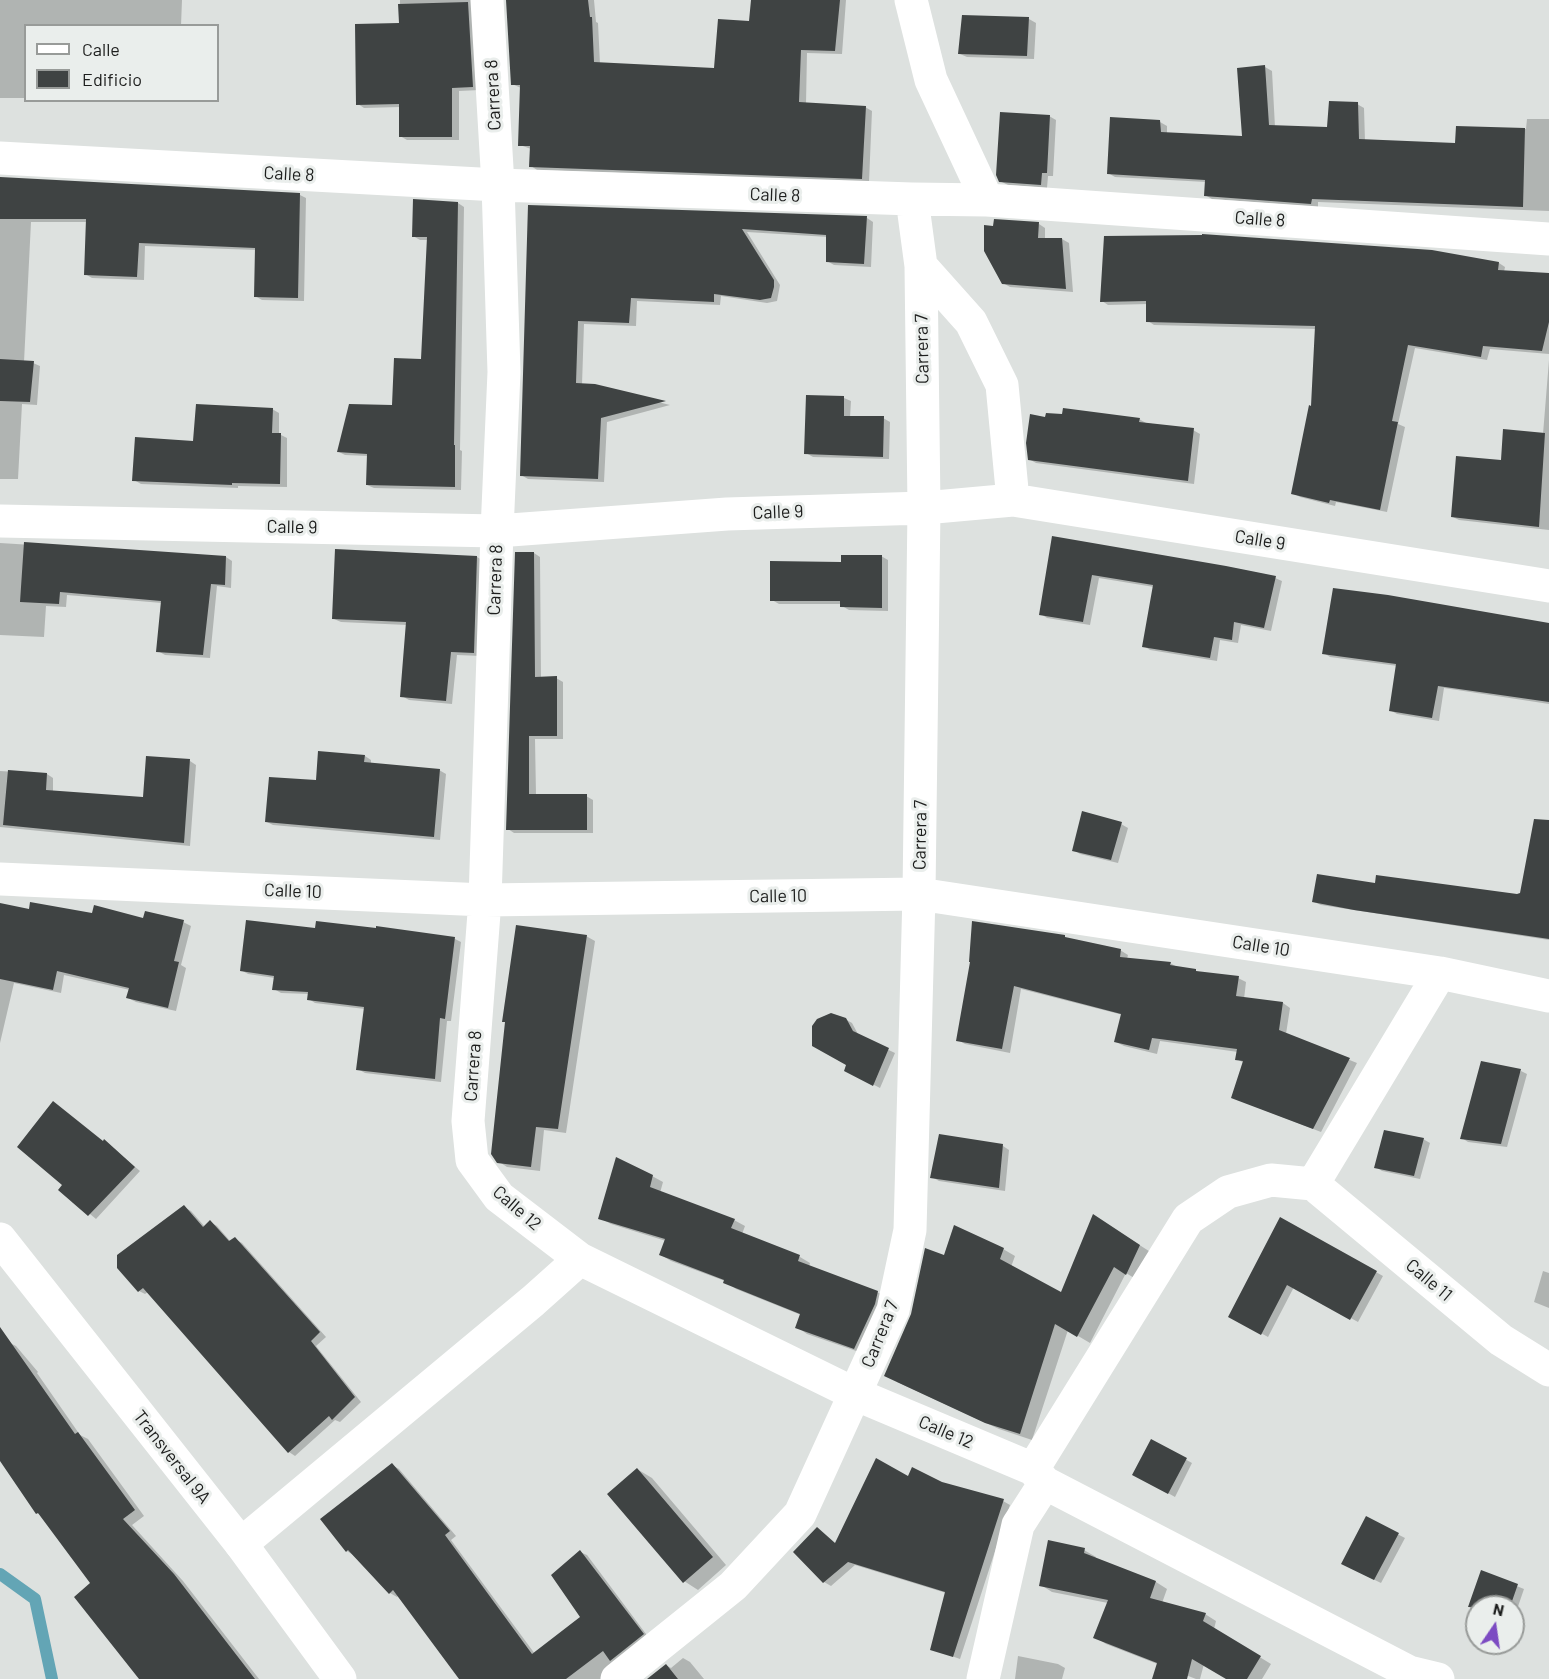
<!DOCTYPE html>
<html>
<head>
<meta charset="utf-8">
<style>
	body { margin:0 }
	#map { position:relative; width:1549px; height:1679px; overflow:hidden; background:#dde1df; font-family:Barlow,sans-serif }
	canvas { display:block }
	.legend { position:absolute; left:24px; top:24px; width:195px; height:78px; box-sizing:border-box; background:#eaeeec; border:2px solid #989b99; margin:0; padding:8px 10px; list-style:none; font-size:18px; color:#1d1e1d }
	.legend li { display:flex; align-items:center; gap:12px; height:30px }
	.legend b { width:30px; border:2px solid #989b99 }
	.north { position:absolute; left:1465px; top:1595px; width:60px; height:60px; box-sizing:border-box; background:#eaeeec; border:2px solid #989b99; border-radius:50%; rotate:13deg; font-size:16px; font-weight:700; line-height:24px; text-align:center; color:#1d1e1d }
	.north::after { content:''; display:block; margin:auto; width:21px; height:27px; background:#7c4bc2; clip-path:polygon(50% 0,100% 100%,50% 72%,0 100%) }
</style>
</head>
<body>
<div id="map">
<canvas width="1549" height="1679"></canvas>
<ul class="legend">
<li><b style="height:8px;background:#fff"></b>Calle</li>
<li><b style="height:16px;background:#3f4343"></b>Edificio</li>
</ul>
<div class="north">N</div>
</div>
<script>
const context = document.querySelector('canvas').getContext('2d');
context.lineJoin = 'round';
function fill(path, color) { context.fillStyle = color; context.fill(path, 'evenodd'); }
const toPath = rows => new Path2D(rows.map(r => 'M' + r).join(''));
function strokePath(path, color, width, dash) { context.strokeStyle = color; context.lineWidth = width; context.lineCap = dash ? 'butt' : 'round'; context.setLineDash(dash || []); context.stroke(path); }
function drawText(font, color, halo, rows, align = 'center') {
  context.font = font + ' Barlow,sans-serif'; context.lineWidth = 6; context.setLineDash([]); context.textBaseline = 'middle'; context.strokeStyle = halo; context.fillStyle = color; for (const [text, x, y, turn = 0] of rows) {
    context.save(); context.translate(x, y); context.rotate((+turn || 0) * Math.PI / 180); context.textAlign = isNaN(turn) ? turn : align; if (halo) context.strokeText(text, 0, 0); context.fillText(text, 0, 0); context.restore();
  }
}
fill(toPath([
	[0,0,182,0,181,26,26,26,26,98,0,98],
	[400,0,476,0,480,90,459,91,459,140,407,140,400,136,400,107,364,108,358,104,400,25],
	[507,0,594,0,596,22,598,23,600,64,715,69,750,22,753,0,846,0,842,54,807,53,806,104,865,107,872,111,869,182,537,170,531,166,531,149,520,145,521,88,512,84],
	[963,16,1029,19,1036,23,1034,59,967,57,960,54],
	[1265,67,1272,71,1275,127,1329,128,1357,104,1364,108,1365,141,1456,144,1457,128,1526,129,1527,119,1549,119,1549,211,1318,202,1318,207,1212,199,1205,195,1206,182,1115,177,1108,173,1160,122,1167,126,1167,134,1244,138],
	[1049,116,1056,120,1053,176,1048,176,1047,188,1008,185,1000,181],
	[0,178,300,195,306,198,304,301,262,300,255,296,256,250,145,246,144,280,92,278,85,274,88,222,31,222,24,362,33,363,40,366,37,405,22,404,18,479,0,479],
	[458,203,464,207,460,450,462,451,461,490,374,488,367,485,368,456,345,455,339,452,394,407,422,361,428,240,420,240,413,236],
	[529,206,867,218,873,222,871,267,834,265,827,261,828,237,747,232,780,285,777,301,767,303,721,296,720,305,637,301,636,326,584,324,582,385,595,386,670,405,607,422,604,482,528,479,521,475],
	[1039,224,1045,228,1045,239,1062,239,1069,243,1073,292,1010,287,1003,283],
	[1499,263,1505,267,1504,272,1549,275,1549,354,1490,349,1487,360,1415,348,1398,424,1405,427,1387,512,1336,502,1335,506,1300,497,1293,493,1312,408,1316,329,1154,325,1148,321,1148,304,1108,305,1102,301],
	[1549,360,1549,530,1459,520,1453,517,1503,462,1543,434],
	[807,397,844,398,851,401,850,418,883,418,890,422,889,459,813,457,806,453],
	[272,409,279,413,279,434,287,438,287,487,238,486,238,488,141,484,134,480,195,442],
	[1046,418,1139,419,1146,423,1193,430,1200,434,1194,484,1036,463,1029,459],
	[1054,537,1275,578,1282,581,1271,631,1241,625,1238,643,1220,640,1217,661,1150,650,1144,646,1154,587,1099,578,1090,625,1047,618,1041,614],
	[0,543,226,557,232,561,231,588,217,586,210,658,165,655,158,651,162,603,67,595,66,607,46,606,44,637,0,635],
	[337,551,477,557,484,561,481,656,457,655,452,704,409,700,402,696,407,625,341,622,334,619],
	[534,553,540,557,541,678,556,678,563,682,563,739,535,739,536,795,586,796,593,800,593,833,514,833,508,829],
	[881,556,888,560,888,611,849,610,842,606,842,604,779,604,772,600,842,564],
	[1549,625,1549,704,1444,688,1439,721,1397,714,1390,710,1398,666,1330,657,1324,653],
	[365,756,371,760,371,764,439,770,446,774,440,840,273,825,267,822,317,782],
	[190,761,196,765,190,846,0,827,0,771,47,774,53,778,53,792,144,799],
	[1121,824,1128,828,1118,863,1080,854,1074,850],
	[1549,880,1549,940,1321,905,1314,902,1376,885,1517,896],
	[0,905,30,910,183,922,191,926,181,965,186,968,176,1011,136,1002,128,998,130,990,64,975,61,993,14,983,0,1043],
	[317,930,455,939,461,942,451,1021,447,1021,441,1082,365,1073,358,1069,365,1009,315,1003,309,999,309,994,281,993,274,989,275,978,248,974,241,970],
	[586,936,595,941,566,1133,544,1130,540,1171,507,1167,498,1161,506,1023,503,1021],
	[1064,937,1069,940,1120,950,1128,955,1127,959,1170,963,1179,968,1196,971,1200,973,1238,978,1246,982,1244,999,1283,1003,1290,1008,1286,1034,1357,1063,1321,1132,1233,1098,1244,1063,1237,1059,1238,1052,1160,1041,1157,1054,1124,1046,1116,1042,1123,1015,1021,989,1010,1053,965,1044,958,1040],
	[845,1019,852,1023,859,1036,895,1053,880,1088,845,1070,848,1065],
	[1521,1071,1527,1074,1507,1147,1468,1142,1462,1138],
	[1423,1139,1430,1143,1420,1179,1382,1171,1376,1167],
	[104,1141,140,1171,96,1219,60,1189],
	[1003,1146,1009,1150,1005,1191,939,1181,932,1177],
	[652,1176,663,1182,660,1193,734,1220,745,1226,742,1234,800,1257,810,1263,809,1267,877,1292,888,1298,865,1354,807,1334,797,1327,801,1315,736,1289,725,1281,671,1261,661,1255,666,1241,611,1224,600,1218],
	[184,1207,191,1211,205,1227,210,1222,217,1226,231,1242,235,1239,242,1243,326,1337,316,1346,361,1402,340,1422,335,1420,295,1456,289,1452,148,1292,145,1294,139,1291],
	[1280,1219,1383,1276,1358,1322,1294,1287,1268,1337,1230,1316],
	[1105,1223,1152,1253,1139,1281,1126,1273,1090,1343,1068,1330,1032,1440,999,1429,897,1382,944,1257,1003,1249,1015,1256,1011,1267,1061,1294],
	[1543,1271,1549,1273,1549,1308,1534,1302],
	[0,1341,6,1341,16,1346,38,1372,37,1373,80,1435,88,1439,144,1516,132,1525,183,1581,259,1679,140,1679,92,1583,41,1515,37,1513,0,1458],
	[1152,1441,1192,1463,1175,1497,1134,1474],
	[392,1465,399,1469,456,1536,451,1540,535,1654,582,1618,580,1552,587,1555,649,1638,606,1679,460,1679,399,1595,397,1597,390,1593,353,1555,347,1551],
	[637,1469,652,1478,726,1565,698,1590,684,1581],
	[941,1483,1003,1501,1010,1505,960,1659,932,1649,946,1593,855,1565,831,1586,824,1582,795,1552,836,1544],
	[1366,1518,1405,1538,1381,1583,1350,1568],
	[1084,1550,1096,1557,1095,1559,1156,1582,1167,1589,1162,1603,1205,1614,1216,1621,1214,1629,1271,1664,1262,1679,1229,1679,1204,1664,1200,1679,1196,1679,1106,1644,1095,1637,1108,1603,1052,1592,1041,1585],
	[1482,1572,1524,1589,1513,1621,1513,1607,1477,1607,1477,1611,1469,1607],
	[1018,1656,1058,1664,1065,1668,1062,1679,1015,1679],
	[683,1658,690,1662,704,1679,649,1679,666,1665,671,1668]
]), '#0003');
strokePath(toPath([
	[0,1574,35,1599,52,1679]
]), '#63a5b5', 12);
fill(toPath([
	[506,0,588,0,590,17,592,17,594,62,714,68,718,19,749,21,751,0,840,0,835,51,801,50,799,102,866,106,862,179,529,167,530,146,518,146,520,85,511,85],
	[468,2,473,87,452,88,452,137,399,137,399,104,356,105,355,24,399,23,398,4],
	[962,15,1029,17,1027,56,958,54],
	[1265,65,1269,125,1327,127,1329,101,1358,102,1359,139,1455,143,1456,126,1525,128,1523,207,1312,199,1311,204,1204,196,1205,180,1107,174,1110,117,1160,120,1161,132,1242,136,1237,68],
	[1000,112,1050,115,1047,173,1042,173,1041,185,999,182,996,175],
	[0,177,300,193,298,298,254,297,255,248,139,243,137,277,84,275,86,219,0,219],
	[413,199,458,202,454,445,455,445,455,487,366,485,367,454,337,452,349,404,392,405,394,358,421,359,427,237,412,237],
	[528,205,867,216,864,264,826,262,826,235,742,229,774,280,774,287,771,298,760,300,714,294,714,302,631,298,629,323,578,321,576,383,595,384,666,401,601,418,598,479,520,476],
	[994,219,1039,222,1038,238,1062,238,1066,289,1002,284,984,251,984,225,993,226],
	[1202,234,1432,250,1499,262,1498,270,1549,273,1549,322,1542,351,1483,346,1481,357,1408,345,1392,421,1398,422,1380,510,1330,500,1329,503,1291,494,1309,405,1311,406,1315,326,1146,322,1146,301,1100,302,1104,236,1202,235],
	[0,359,34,361,30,402,0,401],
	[806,395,844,396,844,416,884,416,883,457,804,454],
	[196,404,273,408,272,433,281,433,280,484,232,483,232,485,132,481,135,437,193,441],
	[1063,408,1140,418,1139,422,1194,428,1188,481,1028,460,1026,443,1030,414,1045,417,1046,413,1062,414],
	[1503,429,1545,433,1539,527,1451,517,1456,456,1501,460],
	[1052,536,1226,566,1276,576,1264,628,1234,622,1232,640,1214,637,1210,658,1142,647,1153,585,1092,575,1083,622,1039,615],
	[24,542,226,556,225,585,211,584,203,655,156,652,161,601,60,592,59,604,20,602],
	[335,549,477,556,474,653,451,652,446,701,400,697,406,622,332,619],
	[515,552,534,552,535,677,557,676,557,736,529,736,529,794,587,794,587,830,506,830],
	[841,555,882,555,882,608,840,607,840,601,770,601,770,561,841,562],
	[1333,588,1388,595,1549,623,1549,702,1438,686,1432,718,1389,711,1396,664,1322,654],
	[318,751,365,755,364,762,440,769,434,837,265,822,269,777,316,780],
	[146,756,190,759,184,843,3,825,8,770,47,773,46,790,143,797],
	[1082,811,1122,822,1111,860,1072,851],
	[1534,819,1549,820,1549,939,1354,910,1312,902,1317,874,1375,883,1376,875,1517,894,1520,893],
	[30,902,92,913,94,905,143,918,145,911,184,920,174,961,179,962,168,1008,126,998,129,988,57,971,53,990,0,979,0,903,29,909],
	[246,920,315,928,316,921,376,928,376,926,455,937,445,1019,440,1018,435,1079,356,1070,364,1007,307,1000,308,992,272,990,274,976,240,971],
	[972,921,1065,935,1065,937,1121,949,1120,957,1171,962,1170,965,1196,969,1196,971,1239,976,1236,996,1283,1002,1279,1030,1350,1058,1313,1129,1231,1098,1243,1061,1235,1060,1237,1049,1152,1038,1149,1050,1114,1042,1121,1014,1014,986,1002,1049,956,1041,970,962,969,962],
	[516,925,587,935,558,1129,536,1127,531,1167,497,1163,491,1154,505,1022,502,1022],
	[831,1013,846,1018,853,1031,889,1048,873,1086,844,1071,846,1065,812,1046,812,1026,817,1019],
	[1481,1061,1521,1069,1501,1144,1460,1139],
	[53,1101,103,1141,104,1139,135,1167,88,1216,58,1190,62,1185,17,1147],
	[1384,1130,1424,1138,1414,1176,1374,1168],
	[939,1134,1003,1144,999,1188,930,1178],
	[616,1157,653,1175,650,1187,735,1219,731,1228,800,1255,798,1261,878,1291,875,1304,854,1349,795,1328,800,1314,723,1283,724,1280,659,1255,665,1239,598,1219],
	[184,1205,203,1227,210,1220,229,1241,235,1237,320,1332,311,1341,355,1397,332,1420,329,1416,288,1453,143,1288,138,1292,117,1268,117,1255],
	[1093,1214,1140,1245,1126,1275,1114,1267,1077,1337,1055,1324,1020,1434,985,1423,884,1376,911,1314,925,1248,944,1255,954,1225,1004,1248,1000,1259,1061,1292],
	[1280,1217,1377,1271,1350,1320,1287,1285,1261,1335,1228,1317],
	[0,1327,75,1434,78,1432,135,1510,123,1519,174,1574,255,1679,139,1679,74,1597,90,1583,38,1513,36,1514,0,1461],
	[1151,1439,1187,1458,1168,1494,1132,1475],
	[876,1458,908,1476,912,1467,942,1482,1004,1499,953,1657,930,1650,945,1592,848,1562,823,1583,793,1552,817,1527,835,1543],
	[392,1463,450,1531,445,1535,532,1654,580,1617,551,1575,580,1550,644,1634,610,1661,603,1651,566,1679,459,1679,393,1590,389,1594,348,1550,346,1552,320,1519],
	[637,1468,713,1557,683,1583,607,1494],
	[1366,1516,1399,1533,1374,1580,1341,1564],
	[1048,1540,1085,1548,1084,1553,1156,1581,1150,1598,1206,1613,1203,1621,1261,1656,1247,1679,1226,1679,1192,1659,1187,1679,1152,1679,1157,1663,1093,1638,1108,1600,1039,1586],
	[1481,1570,1518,1584,1510,1607,1468,1607],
	[666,1664,678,1679,647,1679]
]), '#3f4343');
strokePath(toPath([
	[487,0,498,185,504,372,497,531,485,900,468,1121,472,1160,499,1197,580,1259,855,1394,1033,1469,1045,1483,1409,1672,1438,1679],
	[911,0,931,80,987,200],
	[0,158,498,185,912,199,987,200,1549,239],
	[921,266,971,322,1002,385,1013,500],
	[0,521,497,531,727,514,924,508,1013,500,1549,586],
	[0,879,485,900,919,894,1440,973,1549,996],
	[1313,1184,1501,1340,1549,1370],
	[1313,1184,1440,973],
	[1033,1469,1188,1219,1228,1192,1271,1180,1313,1184],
	[241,1544,533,1301,580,1259],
	[617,1679,733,1586,800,1514,893,1310,910,1230,919,894,924,508,921,266,912,199],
	[983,1679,1018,1525,1045,1483]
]), '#fff', 33);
strokePath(toPath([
	[0,1239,241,1544,340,1679]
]), '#fff', 33);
drawText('18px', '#1d1e1d', '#eaeeec', [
	["Carrera 8",493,95,-93],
	["Calle 8",289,174,3],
	["Calle 8",775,195,2],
	["Calle 8",1260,219,4],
	["Carrera 7",922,349,-91],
	["Calle 9",778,512,-2],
	["Calle 9",292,527,1],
	["Calle 9",1260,540,9],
	["Carrera 8",495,580,-88],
	["Carrera 7",920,835,-89],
	["Calle 10",293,891,2],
	["Calle 10",778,896,-1],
	["Calle 10",1261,946,9],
	["Carrera 8",473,1066,-86],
	["Calle 12",517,1208,41],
	["Calle 11",1429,1280,40],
	["Carrera 7",880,1334,-68],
	["Calle 12",946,1432,23],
	["Transversal 9A",172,1457,52]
]);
</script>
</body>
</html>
